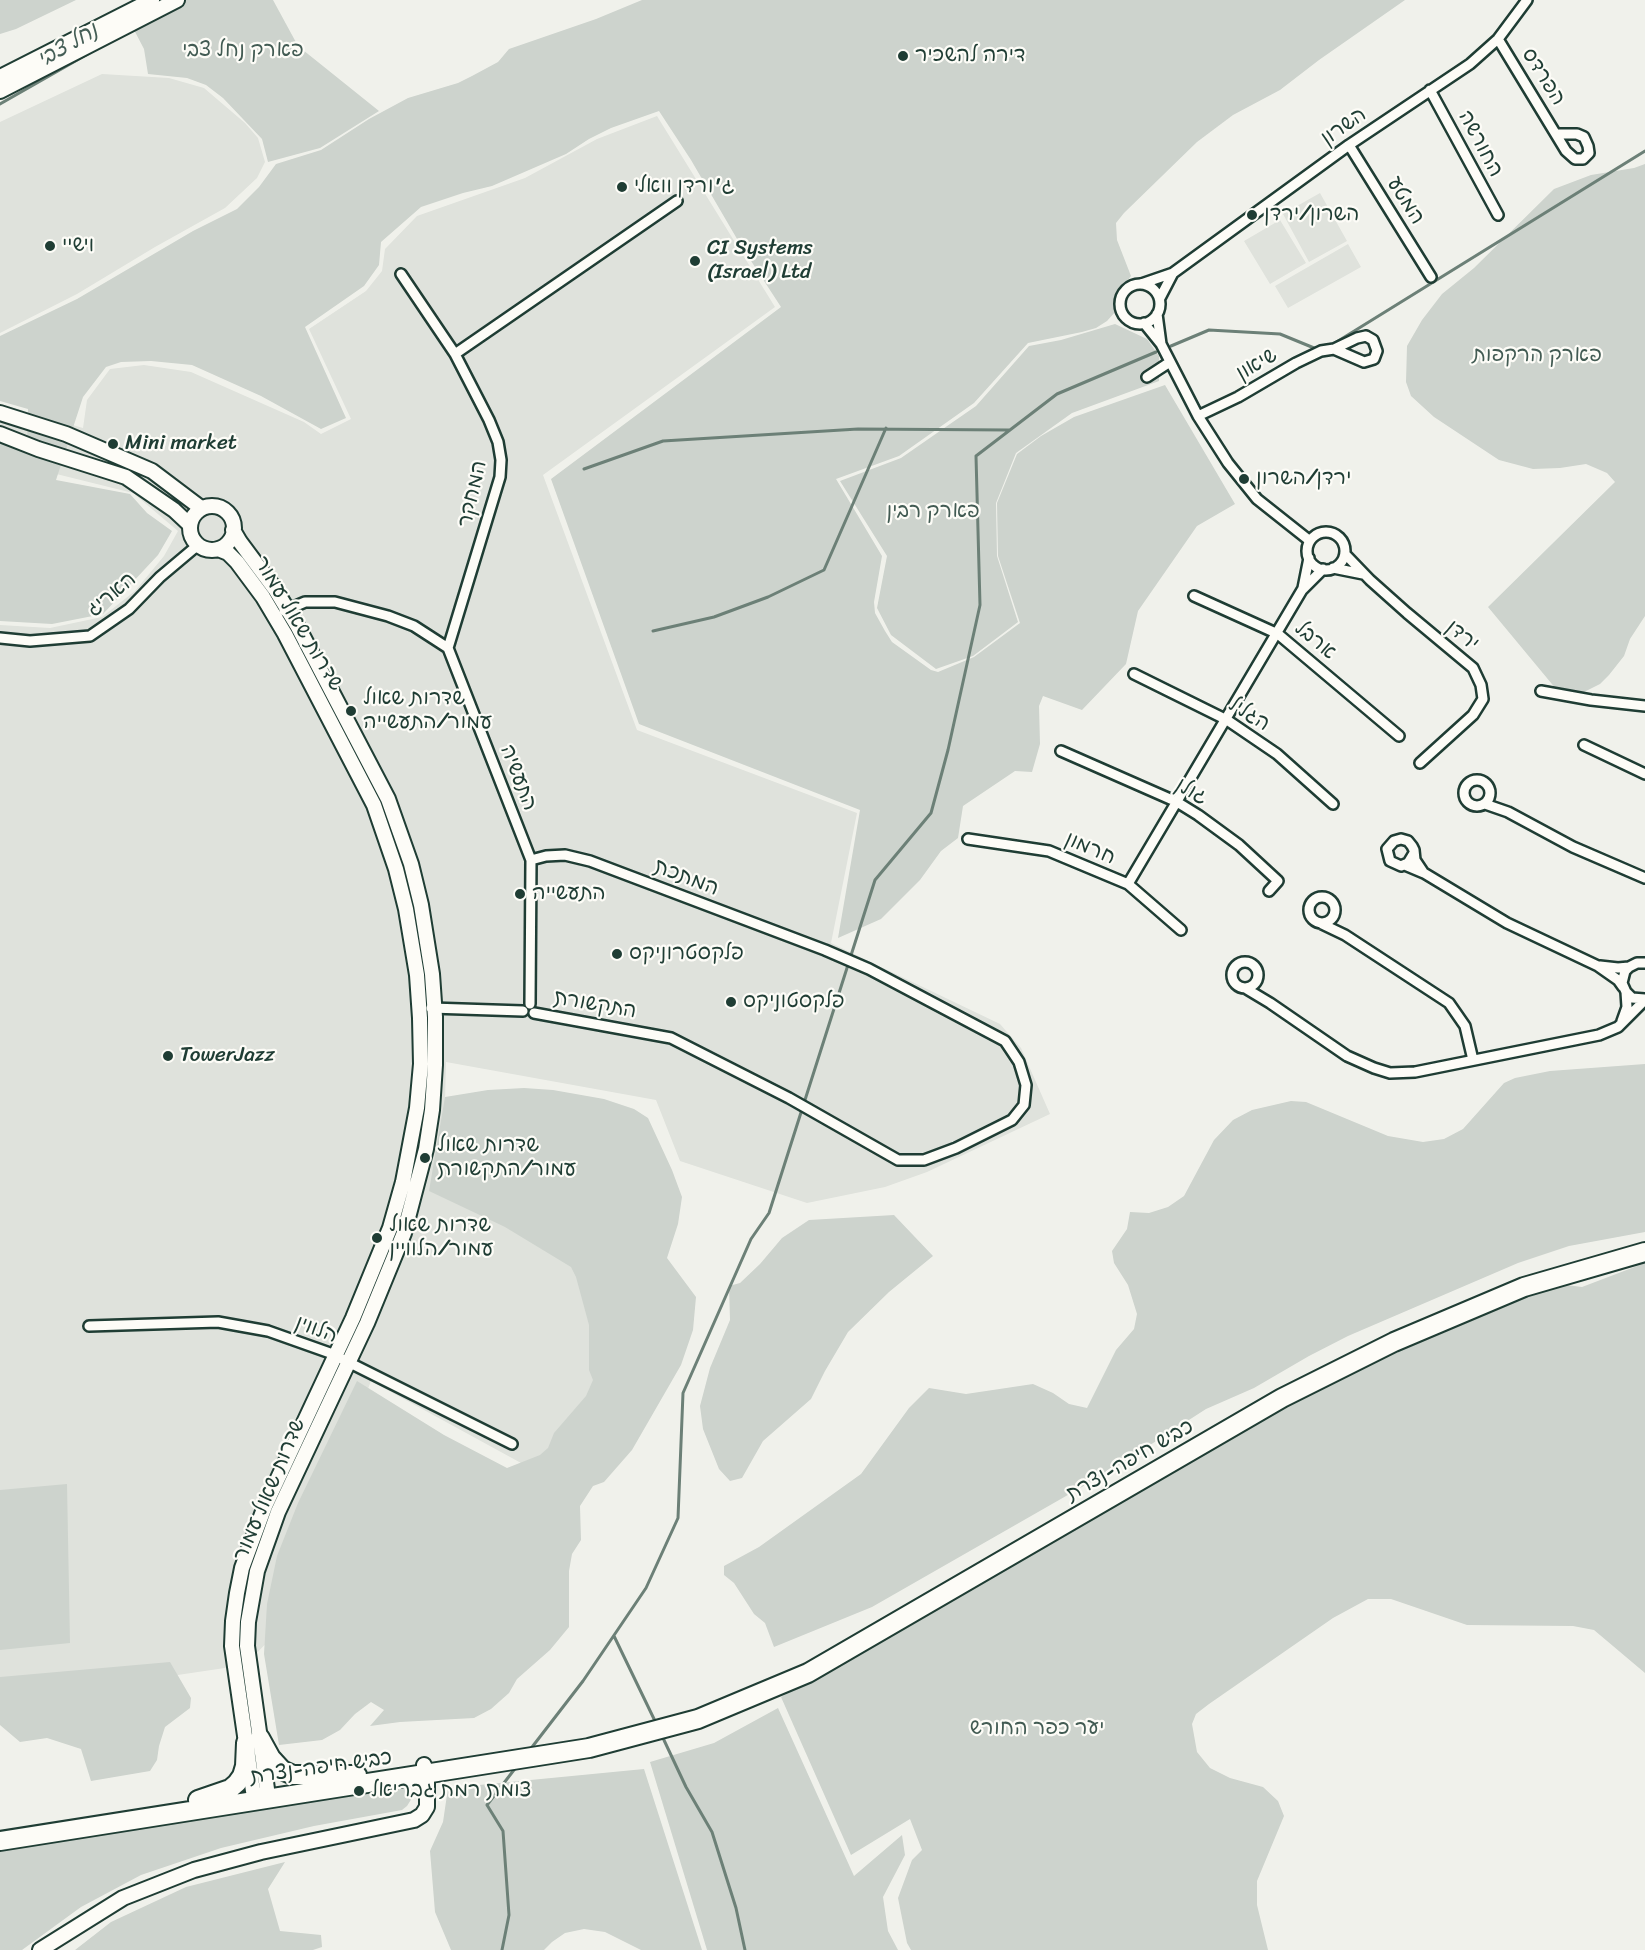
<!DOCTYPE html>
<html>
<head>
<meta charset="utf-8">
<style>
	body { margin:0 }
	canvas { display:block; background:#f0f1eb }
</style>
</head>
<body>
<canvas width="1645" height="1950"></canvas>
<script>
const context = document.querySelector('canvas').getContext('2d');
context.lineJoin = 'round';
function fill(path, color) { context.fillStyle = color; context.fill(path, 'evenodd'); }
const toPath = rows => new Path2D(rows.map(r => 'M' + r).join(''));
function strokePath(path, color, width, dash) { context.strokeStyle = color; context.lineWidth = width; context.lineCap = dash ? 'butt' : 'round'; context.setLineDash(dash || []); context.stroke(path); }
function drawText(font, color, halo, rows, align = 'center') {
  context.font = font + ' Sriracha,"Playpen Sans Hebrew",sans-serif'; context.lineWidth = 4.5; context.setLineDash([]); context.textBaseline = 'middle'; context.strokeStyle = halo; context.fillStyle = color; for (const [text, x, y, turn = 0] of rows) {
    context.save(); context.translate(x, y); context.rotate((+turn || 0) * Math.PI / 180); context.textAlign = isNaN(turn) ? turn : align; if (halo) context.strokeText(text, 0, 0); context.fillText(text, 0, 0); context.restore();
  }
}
fill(toPath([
	[102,74,169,78,204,88,245,123,258,138,265,162,257,178,225,208,155,247,77,294,0,333,0,122],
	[657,116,775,307,543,475,637,730,857,813,831,943,1000,1024,1021,1048,1050,1114,927,1172,885,1187,807,1203,680,1161,656,1100,446,1062,443,1180,584,1261,603,1352,593,1424,543,1475,371,1381,319,1515,287,1622,245,1665,144,1680,0,1691,0,625,50,628,102,617,135,591,164,556,178,531,133,493,0,460,0,404,83,428,87,400,110,369,144,365,191,372,304,422,321,434,351,419,309,329,366,291,382,271,385,249,417,216,525,178,597,139],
	[1320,193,1347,241,1309,262,1283,214],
	[1280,220,1306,263,1270,284,1244,241],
	[1348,244,1361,267,1288,308,1275,286]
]), '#dfe2dc');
fill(toPath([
	[0,0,76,0,16,29,0,34],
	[185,0,273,0,298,46,379,111,320,148,268,162,262,139,223,98,206,85,187,78,148,74,144,49,132,26],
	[642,0,1405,0,1319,60,1280,90,1233,115,1197,142,1124,213,1116,223,1117,240,1131,276,1116,296,1116,311,1107,321,1096,328,1082,332,1028,343,974,403,899,456,836,479,882,556,874,602,875,613,885,631,892,642,931,670,938,672,974,657,1020,623,998,556,997,503,1017,454,1041,436,1074,417,1165,385,1235,504,1197,526,1138,611,1126,664,1082,710,1043,696,1039,706,1040,744,1032,772,1015,771,963,806,958,838,941,851,920,880,881,919,838,938,860,810,639,724,551,479,781,307,740,244,691,160,659,111,611,128,589,139,566,154,492,186,463,193,421,207,381,242,379,265,364,286,305,327,346,418,321,429,261,396,192,365,151,361,121,362,106,367,83,397,56,480,130,494,147,513,172,531,158,555,103,614,52,624,0,621,0,433,27,440,28,417,28,409,0,401,0,336,77,299,193,231,237,209,259,187,276,164,321,150,369,119,408,98,458,83,472,76,498,62,509,49,596,19],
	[1645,164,1645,616,1630,639,1624,656,1609,675,1600,684,1566,701,1488,607,1615,482,1607,473,1586,464,1560,468,1533,469,1499,460,1434,417,1411,396,1406,382,1407,346,1422,320,1442,294,1474,268,1554,189,1591,175,1634,168],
	[1115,324,1147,339,1159,356,1159,381,1072,413,1016,453,996,503,997,556,1018,622,973,656,936,669,891,635,877,608,887,556,840,481,901,458,976,406,1029,346,1061,340],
	[1645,1064,1645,1232,1569,1246,1518,1263,1348,1336,1309,1356,1254,1388,1206,1409,1108,1472,872,1607,774,1647,765,1623,754,1614,734,1583,724,1575,724,1566,759,1547,861,1474,909,1408,929,1388,966,1394,1033,1384,1053,1393,1069,1404,1087,1408,1116,1350,1134,1329,1137,1314,1128,1285,1114,1263,1112,1251,1127,1229,1130,1212,1149,1213,1168,1207,1184,1196,1214,1140,1233,1120,1252,1110,1291,1101,1306,1102,1388,1136,1423,1142,1444,1139,1463,1129,1504,1083,1515,1078,1550,1071],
	[524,1088,553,1090,604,1099,634,1109,648,1118,672,1170,682,1197,678,1224,667,1258,696,1297,693,1330,681,1365,632,1450,604,1482,593,1486,580,1506,581,1540,572,1554,569,1571,569,1627,550,1650,517,1679,509,1693,491,1709,474,1718,400,1722,370,1726,384,1710,371,1702,355,1714,340,1730,322,1740,279,1745,264,1654,267,1604,277,1556,298,1503,357,1381,444,1435,507,1468,540,1455,548,1448,554,1433,586,1396,593,1380,589,1370,589,1325,576,1277,571,1267,505,1227,429,1191,445,1097,488,1090],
	[894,1215,933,1256,889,1292,848,1332,825,1371,811,1399,763,1441,742,1478,730,1481,719,1469,703,1429,700,1406,710,1368,730,1320,729,1286,740,1283,760,1264,782,1238,809,1220],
	[1645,1263,1645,1673,1594,1630,1573,1626,1467,1625,1391,1599,1368,1599,1333,1618,1209,1704,1196,1714,1192,1724,1197,1752,1210,1768,1230,1778,1263,1787,1278,1801,1284,1816,1257,1881,1257,1905,1268,1950,911,1950,907,1943,898,1898,912,1860,922,1850,910,1819,851,1855,781,1697,1195,1457,1341,1376,1481,1311,1558,1284,1582,1287],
	[67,1484,70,1643,0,1650,0,1490],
	[170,1662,191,1698,190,1708,165,1727,159,1746,157,1760,150,1771,91,1781,81,1749,47,1738,20,1742,0,1725,0,1677],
	[778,1708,854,1876,902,1835,905,1855,883,1897,888,1931,898,1950,707,1950,650,1762,714,1743],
	[644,1769,702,1950,641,1950,605,1932,584,1929,565,1933,552,1942,544,1950,451,1950,435,1912,430,1851,443,1822,448,1788],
	[403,1788,411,1792,412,1798,407,1806,402,1810,314,1826,221,1848,141,1875,81,1907,22,1950,0,1950,0,1851,61,1840],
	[285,1862,268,1889,280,1931,321,1935,322,1947,313,1950,75,1950,111,1922,186,1887]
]), '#cdd3cd');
strokePath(toPath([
	[0,104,100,47],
	[1171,346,1209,330,1280,334,1319,350],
	[1330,346,1645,151],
	[584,469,663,441,858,429,1009,430],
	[653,631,714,617,768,597,824,570,886,428],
	[614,1636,655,1721],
	[663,1738,686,1787,712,1832,736,1908,745,1950],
	[529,1751,583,1681,646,1588,678,1518,683,1393,751,1239,769,1213,875,880,931,813,948,750,980,605,976,456,1057,394,1156,352],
	[502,1950,509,1915,503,1831,487,1805,517,1766]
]), '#6c8077', 3);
const street = toPath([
	[1498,39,1566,151,1575,159,1583,159,1589,153,1588,146,1584,137,1577,134,1557,134],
	[1430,90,1498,215],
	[1349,145,1431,277],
	[401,274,455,354,489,420,498,442,501,460,500,477,448,648],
	[1141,284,1173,273,1349,145,1470,64,1498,39,1527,0],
	'1120 304a20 20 0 1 1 40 0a20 20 0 1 1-40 0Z',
	[1160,298,1173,273],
	[1157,314,1161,344],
	[1144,323,1161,344,1198,416,1228,463,1257,499,1310,541],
	[1366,336,1373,340,1377,351,1374,359,1364,362,1334,349,1357,338,1366,336],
	[455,354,677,201],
	[1147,377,1170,362],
	[1198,416,1238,397,1296,363,1321,351,1334,349],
	'1307 551a19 19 0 1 1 38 0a19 19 0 1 1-38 0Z',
	[1345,554,1370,580,1407,613,1473,668,1481,685,1483,699,1473,715,1420,763],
	[1333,568,1363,574],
	[1303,588,1309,558],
	[1194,596,1278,634,1399,736],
	[284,611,305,602,335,602,388,616,414,626,448,648,531,860,530,1004],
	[0,638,30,641,90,636,129,609,160,577,198,545],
	[1134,674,1227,720,1277,754,1333,804],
	[1541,691,1591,700,1645,706],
	[1584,745,1645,774],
	[1061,751,1177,802,1198,815,1239,845,1278,881,1269,891],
	'1464 793a13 13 0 1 1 26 0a13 13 0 1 1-26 0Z',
	[1485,804,1508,812,1573,847,1645,878],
	[968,839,1049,851,1128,884,1181,930],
	[1414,853,1408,863,1401,866,1390,861,1387,849,1394,841,1401,839,1408,841,1412,846,1414,850,1415,860,1423,872],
	[531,860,546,856,565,855,590,861,825,950,869,969,1005,1041,1019,1062,1026,1085,1024,1105,1012,1120,956,1148,924,1160,898,1160,789,1098,671,1038,534,1013],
	[1405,865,1424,873,1507,923,1598,966,1618,980,1623,987],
	[1128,884,1302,590,1323,569],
	'1309 910a13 13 0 1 1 26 0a13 13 0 1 1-26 0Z',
	[1322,924,1345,935,1449,1003,1465,1026,1473,1060],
	'1232 975a13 13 0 1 1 26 0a13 13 0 1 1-26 0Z',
	[1645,963,1637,963,1629,967,1625,971,1622,983,1626,992,1632,998,1645,999],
	[1600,966,1618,968,1629,967],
	[1245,988,1270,1003,1347,1056,1374,1068,1390,1073,1415,1072,1599,1035,1618,1027,1645,1000],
	[431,1008,523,1011],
	[1622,1021,1627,1007,1626,992],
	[89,1326,218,1322,268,1331,330,1353,512,1444]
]);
const secondary = toPath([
	[0,77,152,0],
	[0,91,177,0],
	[0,413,66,434,152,471,201,508],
	[0,434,38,449,126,477,174,510,190,525],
	'190 528a22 22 0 1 1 44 0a22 22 0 1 1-44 0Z',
	[218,549,228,553,237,562,263,597,285,634,374,805,396,869,406,909,417,975,420,1018,421,1064,417,1108,403,1182,390,1228,353,1318,265,1506,242,1568,237,1593,233,1621,232,1646,253,1791,262,1800,267,1789,247,1646,248,1622,257,1571,278,1512,367,1323,404,1233,426,1149,432,1110,435,1065,435,1017,432,974,421,905,411,864,388,799,298,627,275,589,240,542,233,530],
	[40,1950,123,1898,194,1870,261,1852,414,1820,422,1815,427,1807,427,1775,424,1765]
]);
const highway = toPath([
	[260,1738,271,1758,282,1770,293,1775,357,1775],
	[198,1800,230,1789,237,1783,242,1776,245,1766,246,1743],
	[0,1841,589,1748,698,1719,808,1673,1282,1398,1394,1342,1524,1287,1645,1252]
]);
strokePath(street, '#1f3d34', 14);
strokePath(secondary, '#1f3d34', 18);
strokePath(highway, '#1f3d34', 22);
strokePath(street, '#fdfcf7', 9);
strokePath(secondary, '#fdfcf7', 14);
strokePath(highway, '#fdfcf7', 18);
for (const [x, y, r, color] of [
	[903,56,6,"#1f3d34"],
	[622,187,6,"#1f3d34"],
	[1252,215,6,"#1f3d34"],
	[50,246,6,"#1f3d34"],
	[695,261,6,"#1f3d34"],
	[113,444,6,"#1f3d34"],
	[1244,479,6,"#1f3d34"],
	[351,711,6,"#1f3d34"],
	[520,894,6,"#1f3d34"],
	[617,954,6,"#1f3d34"],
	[731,1002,6,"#1f3d34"],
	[168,1056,6,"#1f3d34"],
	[425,1158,6,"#1f3d34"],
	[377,1238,6,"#1f3d34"],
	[359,1791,6,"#1f3d34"]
]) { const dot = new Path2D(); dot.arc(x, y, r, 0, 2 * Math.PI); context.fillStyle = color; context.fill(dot); strokePath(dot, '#fdfcf7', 2); }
drawText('21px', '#425b53', '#fdfcf7', [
	["פארק נחל צבי",243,51],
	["פארק הרקפות",1537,356],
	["פארק רבין",933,512],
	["יער כפר החורש",1037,1729]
]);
drawText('21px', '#1f3d34', '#fdfcf7', [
	["דירה להשכיר",915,56],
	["ג'ורדן וואלי",634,187],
	["השרון/ירדן",1264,215],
	["וישיי",62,246],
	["CI Systems",707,249],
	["(Israel) Ltd",707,273],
	["Mini market",125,444],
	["ירדן/השרון",1256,479],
	["שדרות שאול",363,699],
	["עמור/התעשייה",363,723],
	["התעשייה",532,894],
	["פלקסטרוניקס",629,954],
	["פלקסטוניקס",743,1002],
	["TowerJazz",180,1056],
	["שדרות שאול",437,1146],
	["עמור/התקשורת",437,1170],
	["שדרות שאול",389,1226],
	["עמור/הלוויין",389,1250],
	["צומת רמת גבריאל",371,1791]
], 'left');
drawText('21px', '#1f3d34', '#fdfcf7', [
	["הפרדס",1543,77,58],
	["השרון",1344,127,-35],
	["החורשה",1480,144,62],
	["המטע",1405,201,58],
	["שיאון",1257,365,-30],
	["המחקר",473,494,-77],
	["האריג",112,595,-40],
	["שדרות שאול עמור",298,624,59],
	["ירדן",1462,636,39],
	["ארבל",1315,641,40],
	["הגליל",1249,715,32],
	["התעשיה",518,778,69],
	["גולן",1191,792,30],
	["חרמון",1090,849,23],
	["המתכת",686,878,21],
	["התקשורת",595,1005,10],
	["הלווין",316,1330,20],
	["כביש חיפה-נצרת",1130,1461,-30],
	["שדרות שאול עמור",270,1490,-67],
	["כביש חיפה-נצרת",321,1768,-8]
]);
drawText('italic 22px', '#455e56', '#fdfcf7', [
	["נחל צבי",68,46,-30]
]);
</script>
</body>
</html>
